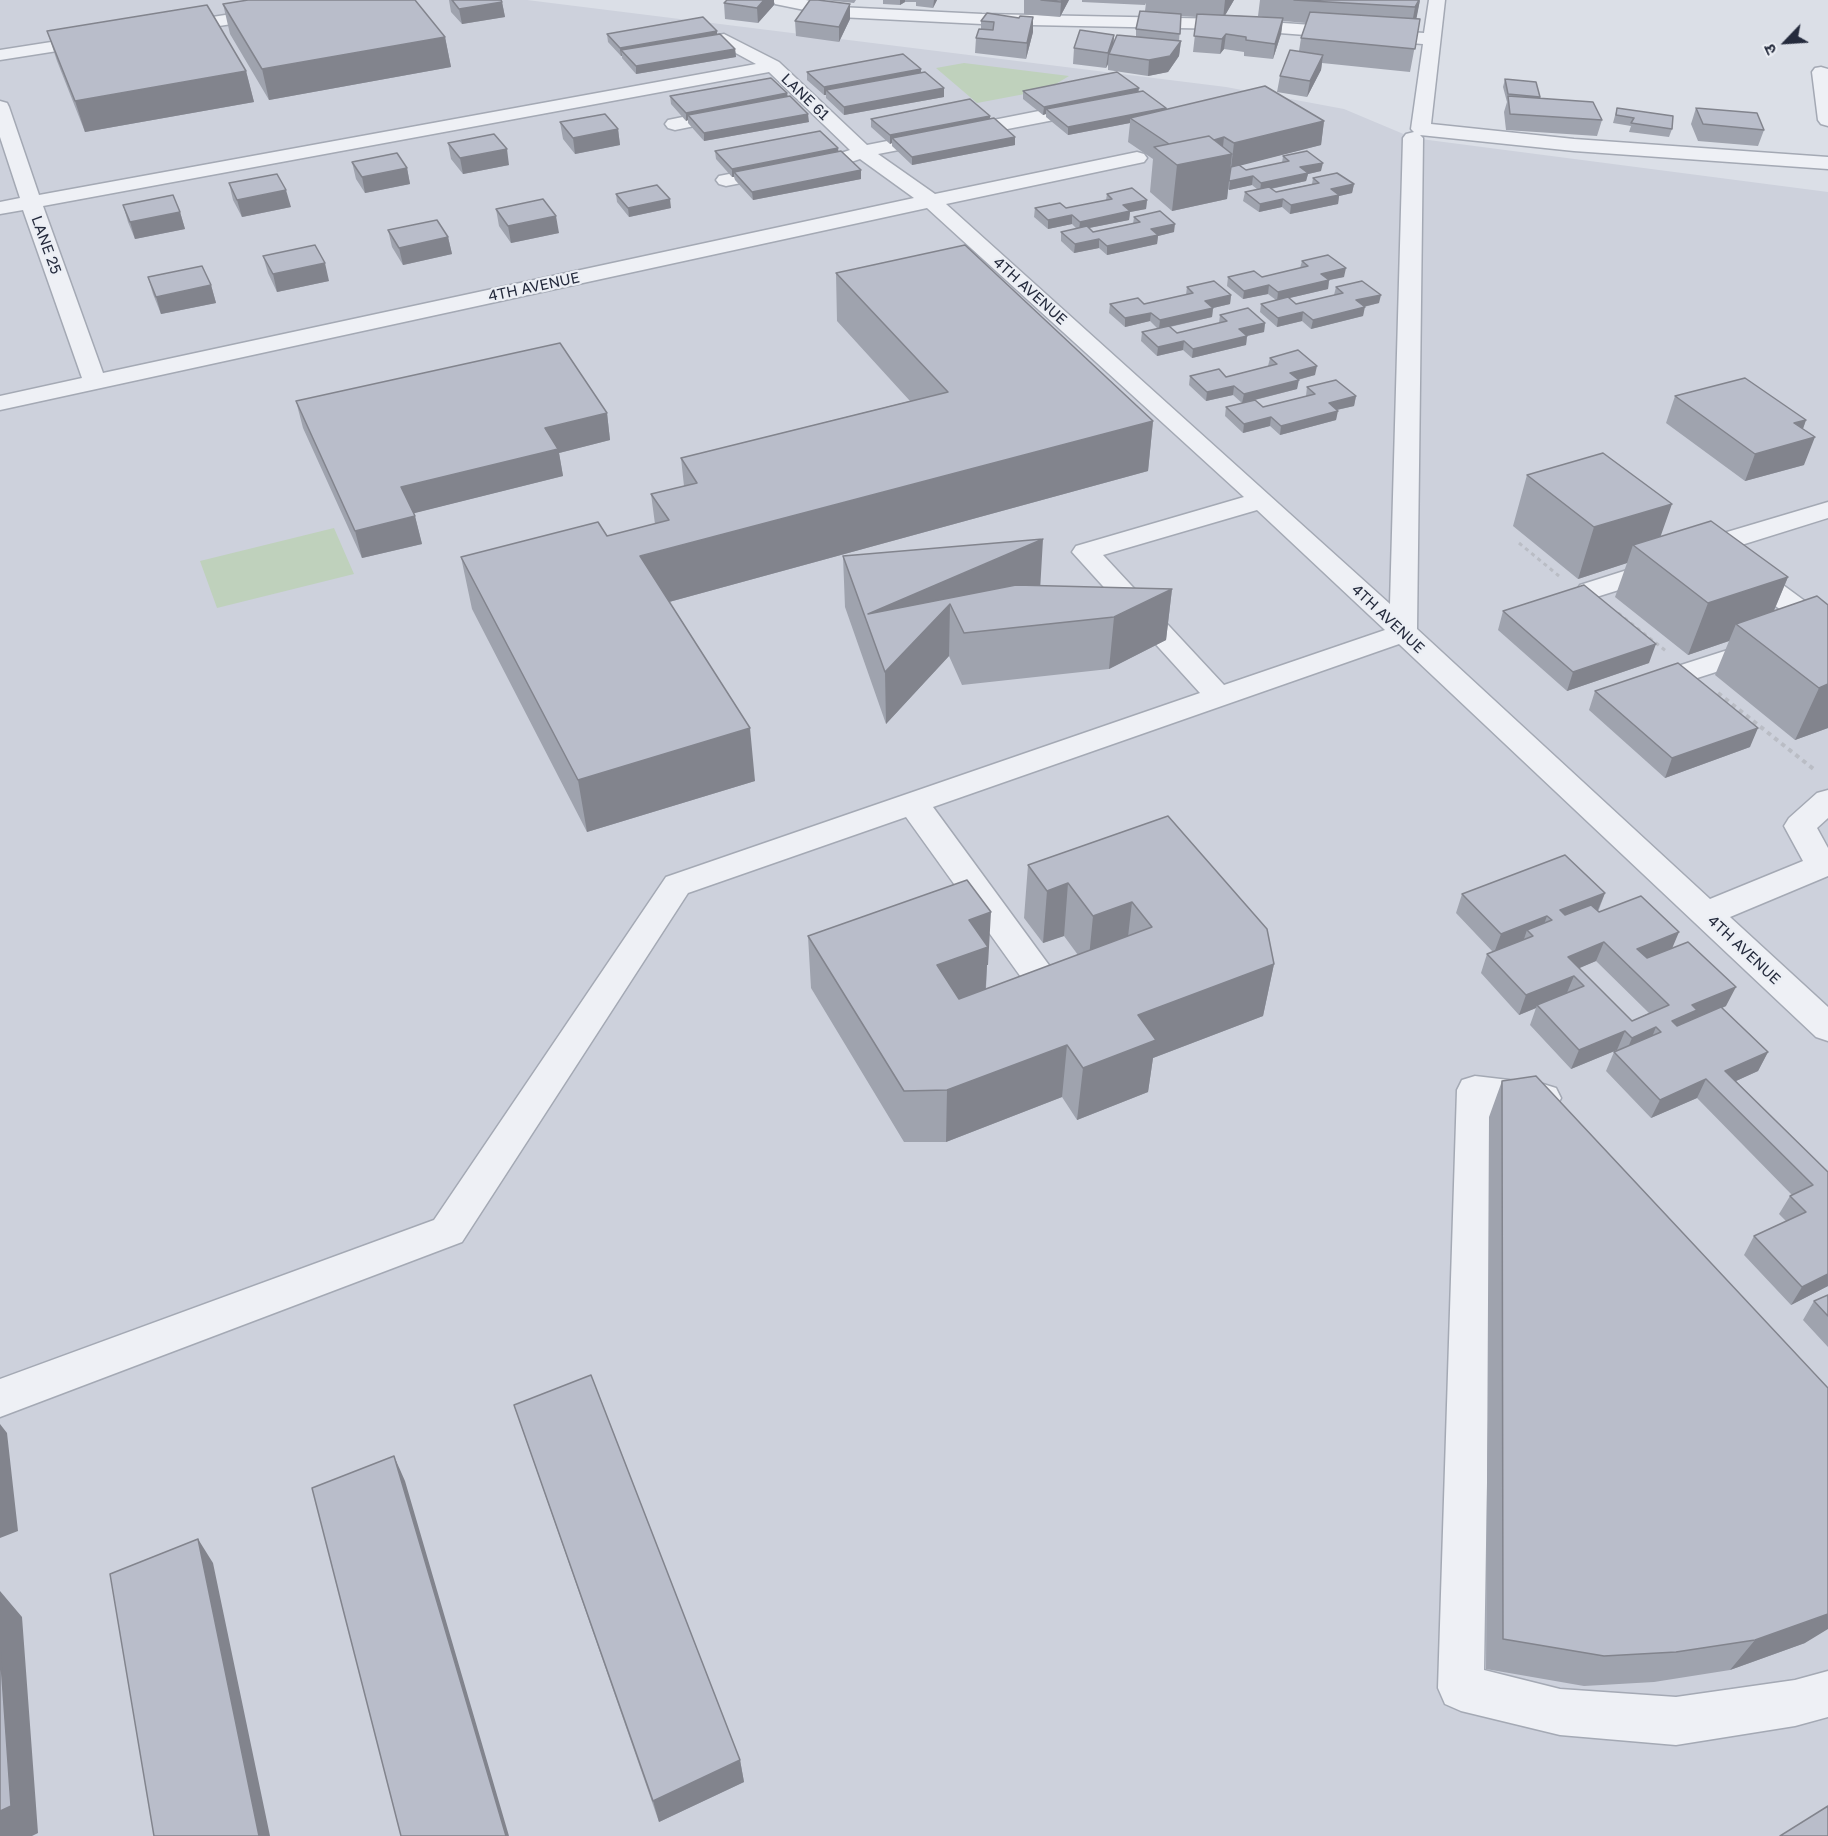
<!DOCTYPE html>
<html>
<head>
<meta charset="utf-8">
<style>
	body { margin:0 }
	#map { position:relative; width:1828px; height:1836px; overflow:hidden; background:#dbdfe7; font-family:"Golos Text","Noto Sans Devanagari",sans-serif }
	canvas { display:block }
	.north { position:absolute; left:1756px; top:12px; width:60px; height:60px; -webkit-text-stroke:4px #ebeef4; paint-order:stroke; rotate:245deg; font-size:16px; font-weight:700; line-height:24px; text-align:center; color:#252b3d }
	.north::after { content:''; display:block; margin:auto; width:21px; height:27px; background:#252b3d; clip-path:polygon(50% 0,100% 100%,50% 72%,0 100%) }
</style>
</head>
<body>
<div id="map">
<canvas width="1828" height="1836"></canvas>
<div class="north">उ</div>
</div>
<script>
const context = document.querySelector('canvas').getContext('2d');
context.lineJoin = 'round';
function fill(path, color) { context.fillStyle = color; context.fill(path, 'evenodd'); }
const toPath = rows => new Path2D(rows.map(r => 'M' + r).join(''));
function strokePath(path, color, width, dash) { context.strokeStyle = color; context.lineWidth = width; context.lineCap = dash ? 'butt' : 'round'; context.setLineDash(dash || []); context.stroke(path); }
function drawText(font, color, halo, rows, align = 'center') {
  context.font = font + ' "Golos Text",sans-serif'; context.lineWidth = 4.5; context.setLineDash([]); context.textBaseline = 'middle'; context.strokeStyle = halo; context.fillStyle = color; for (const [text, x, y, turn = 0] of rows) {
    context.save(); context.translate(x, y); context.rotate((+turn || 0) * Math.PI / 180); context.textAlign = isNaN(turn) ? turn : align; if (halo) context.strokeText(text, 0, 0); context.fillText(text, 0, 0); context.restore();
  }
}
fill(toPath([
	[0,0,527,0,1226,87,1344,109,1413,138,1828,192,1828,1836,0,1836]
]), '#cdd1dc');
fill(toPath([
	[964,63,1069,76,1046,90,977,103,936,68],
	[334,528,354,574,217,608,200,561]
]), '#bfd1bc');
const minor = toPath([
	[321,0,362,0,360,4,354,5,174,33,168,32,165,28,168,24,174,23,321,0],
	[773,0,806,0,839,7,982,14,1227,19,1424,33,1429,0,1445,0,1431,124,1574,139,1828,157,1828,169,1574,151,1420,135,1423,138,1417,629,1710,899,1803,861,1784,826,1789,818,1817,793,1828,790,1828,818,1817,828,1828,848,1828,876,1730,917,1828,1007,1828,1041,1816,1037,1399,644,933,807,1065,987,1070,996,1065,1005,1053,1009,1041,1005,906,817,688,893,462,1242,0,1417,0,1379,434,1220,666,877,1200,693,1072,552,1076,546,1244,497,927,208,0,410,0,396,82,378,23,210,0,214,0,202,20,198,0,137,0,101,7,103,9,107,39,195,756,64,721,45,683,51,677,50,674,46,677,42,683,41,724,34,779,62,867,145,1054,108,1061,110,1063,114,1061,118,1054,120,878,154,935,194,1137,152,1144,154,1147,158,1144,162,946,204,1390,604,1403,138,1406,134,1414,132,1411,129,1423,44,1227,29,982,24,839,17,775,4,773,0],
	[769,72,850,150,841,153,838,157,841,161,848,163,860,159,914,198,103,373,43,206,769,72],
	[1257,510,1385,630,1224,685,1103,555,1257,510],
	[96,35,102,36,105,40,102,44,0,60,0,50,96,35],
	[1821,67,1828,69,1828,126,1821,124,1818,120,1812,72,1815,68,1821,67],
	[732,107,739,109,741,113,739,117,675,130,668,128,665,124,668,120,732,107],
	[780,164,787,166,790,170,787,174,726,186,719,184,716,180,719,176,780,164],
	[1828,502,1828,518,1735,547,1727,556,1590,599,1580,597,1576,591,1580,585,1709,544,1717,535,1828,502],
	[1743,561,1753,563,1828,618,1828,640,1818,637,1733,575,1730,569,1733,563,1743,561],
	[1762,639,1772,642,1776,648,1772,654,1691,680,1681,677,1677,671,1681,665,1762,639],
	[1475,1076,1543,1084,1556,1088,1561,1098,1556,1108,1543,1112,1493,1106,1484,1670,1560,1689,1676,1697,1795,1680,1828,1671,1828,1717,1795,1726,1676,1745,1560,1735,1461,1711,1445,1704,1438,1688,1457,1090,1462,1080,1475,1076]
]);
strokePath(minor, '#a4a9b4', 3);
strokePath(toPath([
	[1519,543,1559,576],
	[1618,613,1666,651]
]), '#babdc5', 3, [4, 4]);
strokePath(toPath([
	[1718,693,1816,771]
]), '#babdc5', 4, [4.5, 4.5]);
fill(minor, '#eef0f5');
fill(toPath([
	[449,0,501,0,502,2,505,17,462,24,451,12],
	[727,0,774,0,774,5,758,23,725,19,724,3],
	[824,0,856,0,854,3],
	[883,0,937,0,933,8,916,6,916,2,905,2,900,5,883,4],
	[1024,0,1069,0,1060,17,1024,14],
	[1082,0,1234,0,1225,15,1263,17,1258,16,1260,0,1420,0,1416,18,1420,19,1410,72,1322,63,1321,70,1307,97,1277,92,1280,76,1299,51,1301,38,1306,23,1283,21,1281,34,1273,59,1244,56,1244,52,1224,49,1220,54,1193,52,1197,17,1181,16,1179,41,1181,41,1179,56,1168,72,1148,76,1108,70,1108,64,1106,68,1073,64,1074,48,1114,35,1113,44,1136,37,1136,29,1145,11,1146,3,1145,5,1082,2],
	[223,4,445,37,451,67,269,100,230,34],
	[1033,17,1033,32,1026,59,975,53,976,38,981,29,981,21],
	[850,19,839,42,796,36,795,21],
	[47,31,246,71,254,102,85,132,57,61],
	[717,31,717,34,735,49,736,57,636,74,622,58,622,56,621,56,608,42,607,34],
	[921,69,921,72,944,88,944,97,844,115,826,98,826,95,824,95,807,80,807,72],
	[1505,79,1540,97,1540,98,1602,120,1597,136,1506,130,1504,112,1507,102,1503,87],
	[1023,91,1138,91,1166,108,1166,110,1324,121,1321,145,1240,165,1246,170,1282,163,1283,156,1321,171,1308,174,1306,181,1271,189,1276,192,1312,184,1313,178,1354,184,1352,193,1339,196,1338,204,1290,214,1282,207,1259,212,1243,201,1245,192,1257,189,1252,185,1229,190,1228,189,1227,199,1172,211,1150,192,1153,159,1128,142,1130,123,1068,135,1046,117,1046,114,1043,115,1023,99],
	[787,93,788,97,809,122,704,141,688,123,688,120,686,121,671,104,670,96],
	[1617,108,1672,129,1669,137,1629,132,1631,126,1613,123],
	[1696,108,1764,130,1758,146,1698,141,1691,124],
	[871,119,990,119,1015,137,1015,145,912,165,892,146,892,143,890,144,871,127],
	[560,122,618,129,620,145,575,154,563,139],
	[448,143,509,165,463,174,451,159],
	[838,148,838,151,861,170,861,179,753,200,735,180,734,177,732,177,716,159,715,151],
	[352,162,407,168,410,184,365,193,356,179],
	[229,183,291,207,242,217,233,200],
	[616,194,671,208,629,217,617,202],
	[1107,194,1147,200,1146,209,1130,212,1129,220,1089,228,1093,232,1133,224,1134,217,1174,232,1158,236,1157,244,1107,255,1099,248,1074,253,1061,241,1061,232,1077,229,1072,224,1048,229,1034,217,1035,208,1066,208,1106,200],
	[123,205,180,212,185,229,135,239,128,222],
	[496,209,559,233,511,243,499,226],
	[388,230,448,237,452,254,403,265,392,247],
	[263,256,329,281,277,292,268,273],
	[1302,261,1344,277,1329,280,1328,289,1289,298,1296,304,1334,295,1336,287,1379,303,1364,307,1363,316,1311,329,1302,321,1277,327,1260,312,1261,304,1276,300,1268,294,1243,299,1227,286,1228,277,1262,277,1300,268],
	[836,273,1153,421,1148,471,669,602,755,781,587,832,472,609,461,557,607,536,655,524,651,494,684,486,681,458,910,401,837,321],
	[148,277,211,285,216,303,161,314,153,294],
	[1187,287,1231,295,1230,304,1213,308,1212,317,1170,327,1177,333,1219,323,1220,315,1265,323,1264,332,1247,336,1246,345,1192,358,1183,350,1157,356,1141,341,1142,332,1158,329,1150,321,1125,327,1109,313,1110,304,1144,304,1186,295],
	[1270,358,1315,375,1298,380,1297,389,1255,400,1263,407,1306,396,1307,387,1356,396,1354,406,1337,410,1336,420,1280,435,1270,426,1243,433,1225,416,1226,407,1242,403,1233,395,1206,401,1189,385,1190,376,1226,377,1268,366],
	[1675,396,1806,420,1803,429,1804,465,1745,481,1666,423],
	[296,401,607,413,610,440,559,453,563,476,414,513,422,544,362,558,303,428],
	[1527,475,1661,537,1788,577,1774,611,1817,596,1828,728,1795,740,1715,675,1729,641,1688,655,1615,597,1627,563,1578,579,1513,526],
	[843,556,1040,586,1172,589,1166,640,1109,669,962,685,949,656,886,724,845,607],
	[1503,611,1649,663,1567,691,1498,630],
	[1595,691,1750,747,1665,778,1589,710],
	[1168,816,1274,964,1263,1016,1153,1058,1148,1092,1077,1120,1062,1097,946,1142,904,1142,811,988,808,936,988,965,987,965,986,989,1078,955,1064,936,1043,943,1024,918,1028,865],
	[1605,893,1598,912,1672,948,1726,1006,1722,1008,1768,1052,1758,1071,1736,1081,1828,1172,1828,1286,1791,1305,1744,1255,1754,1236,1786,1221,1779,1214,1790,1196,1792,1195,1697,1098,1651,1118,1606,1071,1614,1052,1617,1050,1571,1069,1530,1025,1536,1008,1519,1015,1481,973,1487,954,1493,952,1456,913,1462,894],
	[1596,961,1649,1013,1632,1021,1579,968],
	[1502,1081,1805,1643,1730,1670,1654,1682,1584,1686,1486,1669,1489,1117],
	[1828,1295,1828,1347,1803,1320,1814,1301],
	[514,1405,740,1760,744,1782,659,1822,523,1431]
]), '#9fa3ae');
fill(toPath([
	[764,0,774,0,774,5,758,23,757,8],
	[900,0,905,0,905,2,900,5],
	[934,0,937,0,933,8],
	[1062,0,1069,0,1060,17,1061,2],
	[1225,0,1234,0,1223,19],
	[1420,0,1416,21,1411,29,1415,7],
	[502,2,505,17,462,24,459,9],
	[850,4,850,19,839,42,839,27],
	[1033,17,1033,32,1026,59,1027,43],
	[1283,18,1281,34,1273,59,1275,44],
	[717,31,717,39,621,50,622,56,621,56,620,48],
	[1226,34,1224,49,1220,54,1222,39],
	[1114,35,1113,51,1109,54,1108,64,1106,68,1108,53],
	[445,37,451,67,269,100,262,69],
	[1181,41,1179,56,1168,72,1148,76,1149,60],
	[735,49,736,57,636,74,636,66],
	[1323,55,1321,70,1307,97,1310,81],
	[921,69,921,77,826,90,826,95,824,95,824,87],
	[246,71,254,102,85,132,75,101],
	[944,88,944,97,844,115,844,107],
	[1139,88,1138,96,1046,109,1046,114,1043,115,1044,107],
	[787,93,788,101,688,115,688,120,686,121,686,113],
	[1166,108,1165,116,1130,118,1130,123,1068,135,1068,127],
	[808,114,809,122,704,141,704,133],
	[990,116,990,124,892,138,892,143,890,144,890,135],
	[1324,121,1321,145,1231,168,1234,143],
	[618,129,620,145,575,154,573,138],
	[1015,137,1015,145,912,165,912,157],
	[1224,137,1222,156,1232,154,1227,199,1172,211,1177,165,1177,149],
	[838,148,839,156,734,172,734,177,732,177,732,169],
	[507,149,509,165,463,174,460,158],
	[1323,163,1321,171,1308,174,1306,181,1260,191,1261,183,1300,167],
	[407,168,410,184,365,193,362,177],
	[861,170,861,179,753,200,752,192],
	[1253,176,1252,185,1229,190,1230,181],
	[1354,184,1352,193,1339,196,1338,204,1290,214,1291,205,1331,189],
	[286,190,291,207,242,217,237,200],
	[670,199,671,208,629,217,628,208],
	[1283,199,1282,207,1259,212,1260,204],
	[1147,200,1146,209,1130,212,1129,220,1079,230,1080,222,1123,205],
	[180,212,185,229,135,239,130,222],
	[1072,215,1072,224,1048,229,1048,220],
	[556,216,559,233,511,243,508,226],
	[1175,224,1174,232,1158,236,1157,244,1107,255,1107,246,1151,229],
	[448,237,452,254,403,265,399,248],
	[1099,239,1099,248,1074,253,1075,244],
	[325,263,329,281,277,292,273,274],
	[1346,268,1344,277,1329,280,1328,289,1277,301,1278,292,1321,274],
	[211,285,216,303,161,314,156,297],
	[1269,285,1268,294,1243,299,1244,291],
	[1231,295,1230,304,1213,308,1212,317,1159,329,1160,320,1205,301],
	[1381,295,1379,303,1354,309,1356,300],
	[1365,307,1363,316,1311,329,1313,320],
	[1303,312,1302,321,1277,327,1278,318],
	[1151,313,1150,321,1125,327,1125,318],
	[1265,323,1264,332,1238,338,1239,329],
	[1247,336,1246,345,1192,358,1193,349],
	[1184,341,1183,350,1157,356,1158,347],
	[1317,366,1315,375,1289,382,1290,373],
	[1299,380,1297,389,1242,403,1244,394],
	[1234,386,1233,395,1206,401,1207,392],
	[1356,396,1354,406,1327,412,1329,403],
	[1338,411,1336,420,1280,435,1281,426],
	[607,413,610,440,559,453,563,476,407,515,401,487,545,428],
	[1271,417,1270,426,1243,433,1244,424],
	[1806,420,1798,442,1815,437,1804,465,1745,481,1755,454,1794,423],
	[1153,421,1148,471,647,608,640,556],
	[1672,504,1654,555,1633,545,1627,563,1578,579,1594,527],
	[415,516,422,544,362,558,355,531],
	[1043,539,1040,591,950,604,949,656,886,724,885,672,868,614],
	[1788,577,1766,629,1736,624,1729,641,1688,655,1708,603],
	[1172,589,1166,640,1109,669,1114,617],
	[1656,644,1649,663,1567,691,1573,672],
	[1828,684,1828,728,1795,740,1819,688],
	[750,728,755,781,587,832,578,780],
	[1758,728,1750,747,1665,778,1672,758],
	[1068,883,1064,936,1043,943,1047,891],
	[1605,893,1597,912,1553,930,1560,910],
	[1132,902,1126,954,1088,968,1093,916],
	[991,912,988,965,987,965,985,999,936,1018,937,965,969,920],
	[1547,916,1540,935,1533,936,1527,930,1523,942,1494,953,1501,934],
	[1679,932,1671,951,1629,968,1637,949],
	[1604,942,1596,961,1561,976,1568,957],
	[1274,964,1263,1016,1153,1058,1148,1092,1077,1120,1083,1068,1138,1015],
	[1574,976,1566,995,1537,1005,1536,1008,1519,1015,1526,995],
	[1736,987,1726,1006,1692,1021,1663,1040,1672,1021,1692,1005],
	[1656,1027,1648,1047,1624,1057,1632,1038],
	[1625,1031,1617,1050,1571,1069,1579,1050],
	[1067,1045,1062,1097,946,1142,947,1090],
	[1768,1052,1758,1071,1716,1090,1725,1071],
	[1706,1079,1697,1098,1651,1118,1660,1100],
	[1828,1274,1828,1286,1791,1305,1802,1287],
	[0,1424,7,1433,18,1531,0,1538],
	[394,1456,405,1481,509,1836,506,1836],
	[198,1539,213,1563,270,1836,259,1836],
	[0,1591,22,1617,38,1833,32,1836,0,1836],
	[1828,1614,1828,1629,1805,1643,1730,1670,1755,1640],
	[740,1760,744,1782,659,1822,653,1801]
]), '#82848d');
const building = toPath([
	[248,0,415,0,445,37,262,69,223,4,248,0],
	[452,0,501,0,502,2,459,9,452,0],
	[727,0,764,0,757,8,724,3,727,0],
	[810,0,818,0,850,4,839,27,795,21,810,0],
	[1041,0,1062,0,1061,2,1041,0],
	[1294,0,1419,0,1415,7,1294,0],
	[207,5,246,71,75,101,47,31,207,5],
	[1140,11,1181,14,1180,34,1136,29,1140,11],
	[1310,12,1420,19,1415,49,1301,38,1310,12],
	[987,13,1019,18,1020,16,1033,17,1027,43,976,38,979,29,993,30,994,22,981,21,987,13],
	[1197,14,1283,18,1275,44,1246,40,1246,37,1226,34,1222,39,1194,36,1197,14],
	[703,17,717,31,620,48,607,34,703,17],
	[1080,30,1114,35,1108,53,1074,48,1080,30],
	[720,34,735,49,636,66,621,50,720,34],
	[1117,35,1181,41,1170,56,1149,60,1109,54,1117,35],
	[1290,50,1323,55,1310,81,1280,76,1290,50],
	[903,54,921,69,824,87,807,72,903,54],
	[925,72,944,88,844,107,826,90,925,72],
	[1117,72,1139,88,1044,107,1023,91,1117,72],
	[771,78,787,93,686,113,670,96,771,78],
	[1505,79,1536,82,1540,97,1508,94,1505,79],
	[1265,86,1324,121,1234,143,1224,137,1214,140,1209,136,1169,144,1130,118,1265,86],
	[1143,91,1166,108,1068,127,1046,109,1143,91],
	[790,96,808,114,704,133,688,115,790,96],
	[1508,96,1593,102,1602,120,1510,114,1508,96],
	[970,99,990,116,890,135,871,119,970,99],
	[1617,108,1673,116,1672,129,1631,123,1634,118,1616,115,1617,108],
	[1696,108,1757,113,1764,130,1703,124,1696,108],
	[605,114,618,129,573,138,560,122,605,114],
	[994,118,1015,137,912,157,892,138,994,118],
	[820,131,838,148,732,169,715,151,820,131],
	[494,134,507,149,460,158,448,143,494,134],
	[1209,136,1232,154,1177,165,1154,147,1209,136],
	[841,151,861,170,752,192,734,172,841,151],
	[1307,151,1323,163,1300,167,1308,173,1261,183,1253,176,1230,181,1229,180,1231,167,1239,165,1246,170,1289,161,1283,156,1307,151],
	[397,153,407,168,362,177,352,162,397,153],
	[1337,173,1354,184,1331,189,1339,195,1291,205,1283,199,1260,204,1245,192,1269,187,1276,192,1319,183,1313,178,1337,173],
	[277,174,286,190,237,200,229,183,277,174],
	[657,185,670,199,628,208,616,194,657,185],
	[1132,188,1147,200,1123,205,1130,211,1080,222,1072,215,1048,220,1035,208,1060,203,1066,208,1112,199,1107,194,1132,188],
	[173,195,180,212,130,222,123,205,173,195],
	[543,199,556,216,508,226,496,209,543,199],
	[1160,211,1175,224,1151,229,1158,235,1107,246,1099,239,1075,244,1061,232,1087,226,1093,232,1140,222,1134,217,1160,211],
	[437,220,448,237,399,248,388,230,437,220],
	[315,245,325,263,273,274,263,256,315,245],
	[965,245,1153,421,640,556,750,728,578,780,461,557,598,522,607,536,669,520,651,494,697,483,681,458,948,392,836,273,965,245],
	[1328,255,1346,268,1321,274,1329,280,1278,292,1269,285,1244,291,1228,277,1254,271,1262,277,1308,266,1302,261,1328,255],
	[202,266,211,285,156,297,148,277,202,266],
	[1214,281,1231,295,1205,301,1213,308,1160,320,1151,313,1125,318,1110,304,1138,298,1144,304,1193,293,1187,287,1214,281],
	[1362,281,1381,295,1356,300,1365,307,1313,320,1303,312,1278,318,1261,304,1288,297,1296,304,1343,293,1336,287,1362,281],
	[1248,308,1265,323,1239,329,1247,336,1193,349,1184,341,1158,347,1142,332,1169,326,1177,333,1227,321,1220,315,1248,308],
	[560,343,607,413,545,428,558,449,401,487,415,516,355,531,296,401,560,343],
	[1298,350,1317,366,1290,373,1299,380,1244,394,1234,386,1207,392,1190,376,1219,369,1226,377,1277,364,1270,358,1298,350],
	[1745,378,1806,420,1794,423,1815,437,1755,454,1675,396,1745,378],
	[1336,380,1356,396,1329,403,1338,411,1281,426,1271,417,1244,424,1226,407,1255,400,1263,407,1315,394,1307,387,1336,380],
	[1603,453,1672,504,1594,527,1527,475,1603,453],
	[1711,521,1788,577,1708,603,1633,545,1711,521],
	[1043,539,868,614,1016,585,1172,589,1114,617,964,633,950,604,885,672,843,556,1043,539],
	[1584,585,1656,644,1573,672,1503,611,1584,585],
	[1817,596,1828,605,1828,684,1819,688,1736,624,1817,596],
	[1678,663,1758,728,1672,758,1595,691,1678,663],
	[1168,816,1267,929,1274,964,1138,1015,1156,1040,1083,1068,1067,1045,947,1090,904,1091,808,936,967,880,991,912,969,920,988,947,937,965,959,999,1152,927,1132,902,1093,916,1068,883,1047,891,1028,865,1168,816],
	[1565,855,1605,893,1560,910,1565,915,1591,905,1599,912,1641,896,1679,932,1637,949,1647,958,1688,942,1736,987,1692,1005,1697,1010,1672,1021,1677,1026,1721,1007,1768,1052,1725,1071,1828,1172,1828,1274,1802,1287,1754,1236,1806,1212,1790,1196,1813,1185,1706,1079,1660,1100,1614,1052,1661,1032,1656,1027,1632,1038,1625,1031,1579,1050,1537,1005,1584,986,1574,976,1526,995,1487,954,1533,936,1527,930,1552,920,1547,916,1501,934,1462,894,1565,855],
	[1604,942,1669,1005,1632,1021,1568,957,1604,942],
	[1536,1076,1828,1388,1828,1614,1755,1640,1676,1652,1604,1656,1503,1639,1502,1081,1536,1076],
	[1828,1295,1828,1316,1814,1301,1828,1295],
	[591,1375,740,1760,653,1801,514,1405,591,1375],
	[394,1456,506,1836,401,1836,312,1488,394,1456],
	[198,1539,259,1836,154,1836,110,1574,198,1539],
	[0,1648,11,1806,0,1811,0,1648],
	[1828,1806,1828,1836,1780,1836,1828,1806]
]);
fill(building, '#b9bdca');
strokePath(building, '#82848d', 1.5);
drawText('15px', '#252b3d', '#ebeef4', [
	["LANE 61",805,97,44],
	["LANE 25",46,245,70],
	["4TH AVENUE",534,287,-12],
	["4TH AVENUE",1030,291,42],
	["4TH AVENUE",1388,619,43],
	["4TH AVENUE",1744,950,43]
]);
</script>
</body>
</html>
